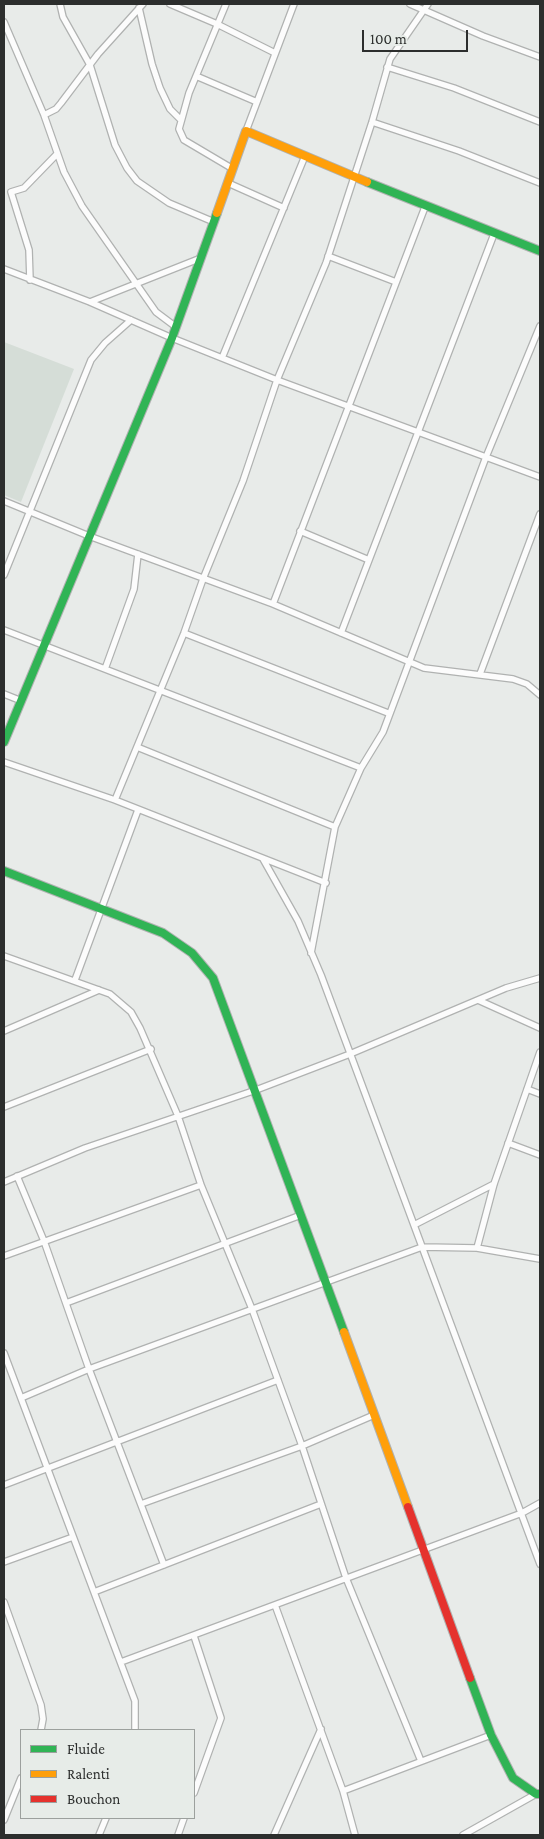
<!DOCTYPE html>
<html>
<head>
<meta charset="utf-8">
<style>
	body { margin:0 }
	#map { position:relative; width:544px; height:1839px; overflow:hidden; background:#e8ebe9; font-family:"Crimson Pro",serif }
	canvas { display:block }
	.frame { position:absolute; inset:0; border:5px solid #2c2e2d; pointer-events:none }
	.legend { position:absolute; left:20px; top:1729px; width:175px; height:90px; box-sizing:border-box; background:#e7ece8; border:1px solid #9ca09d; margin:0; padding:6px 9px; list-style:none; font-size:15px; color:#2c2e2d }
	.legend li { display:flex; align-items:center; gap:10px; height:25px }
	.legend b { width:25px; border:1px solid #9ca09d }
	.scale { position:absolute; left:362px; top:30px; width:106px; height:22px; box-sizing:border-box; border:2px solid #2c2e2d; border-top:0; padding-left:6px; font-size:15px; line-height:18px; white-space:nowrap; color:#2c2e2d; -webkit-text-stroke:4px #e7ece8; paint-order:stroke }
</style>
</head>
<body>
<div id="map">
<canvas width="544" height="1839"></canvas>
<div class="frame"></div>
<ul class="legend">
<li><b style="height:6px;background:#30b455"></b>Fluide</li>
<li><b style="height:6px;background:#ff9f0a"></b>Ralenti</li>
<li><b style="height:6px;background:#e5322d"></b>Bouchon</li>
</ul>
<div class="scale">100 m</div>
</div>
<script>
const context = document.querySelector('canvas').getContext('2d');
context.lineJoin = 'round';
function fill(path, color) { context.fillStyle = color; context.fill(path, 'evenodd'); }
const toPath = rows => new Path2D(rows.map(r => 'M' + r).join(''));
function strokePath(path, color, width, dash) { context.strokeStyle = color; context.lineWidth = width; context.lineCap = dash ? 'butt' : 'round'; context.setLineDash(dash || []); context.stroke(path); }
fill(toPath([
	[4,342,74,369,21,502,4,495]
]), '#d5ddd7');
const street = toPath([
	[60,4,63,17,90,65,115,145,127,168,137,181,169,203,214,222],
	[170,4,217,24,275,53],
	[226,4,189,93,179,129,184,140,233,169],
	[410,4,483,36,540,57],
	[139,8,152,64,160,88,170,109,180,119],
	[4,22,44,115,64,172,82,206,156,312,176,327],
	[387,67,454,88,540,122],
	[196,76,257,102],
	[44,115,56,109,61,103,98,54,143,4],
	[372,122,459,151,540,183],
	[246,131,294,4],
	[228,183,284,208],
	[328,256,396,282],
	[4,269,90,302,172,338,277,380,540,477],
	[30,280,29,250,11,192,24,188,57,154],
	[90,302,201,258],
	[222,358,305,156],
	[4,501,89,536,273,604,424,668,513,679,527,684,540,695],
	[300,531,369,560],
	[4,575,91,360,105,343,131,320],
	[273,604,425,207],
	[4,630,361,768],
	[184,633,388,713],
	[341,633,494,234],
	[105,669,134,589,138,554],
	[480,674,540,514],
	[4,694,19,700],
	[137,747,335,827],
	[4,762,115,800,326,883],
	[115,800,184,633,203,579,243,481,277,380,326,263,372,122,390,59,428,4],
	[263,859,298,921,321,975,540,1564],
	[311,953,335,827,361,768,383,732,486,457,540,326],
	[4,956,110,994,131,1012,140,1028,178,1116,201,1185,252,1309,302,1446,346,1578,421,1761],
	[75,980,138,810],
	[478,1000,540,1028],
	[4,1031,99,990],
	[527,1089,540,1094],
	[4,1107,151,1049],
	[508,1143,540,1155],
	[17,1176,44,1241,89,1369,164,1565],
	[4,1182,85,1148,256,1090,350,1054,506,988,540,978],
	[414,1225,494,1184],
	[477,1248,494,1184,540,1052],
	[4,1256,201,1185],
	[66,1303,301,1215],
	[4,1353,135,1701,135,1730],
	[21,1398,89,1369,422,1247,477,1248,540,1259],
	[4,1485,278,1380],
	[141,1504,302,1446,374,1415],
	[4,1562,73,1537],
	[94,1592,321,1504],
	[4,1602,41,1705,43,1719,41,1730],
	[275,1605,343,1791,355,1835],
	[121,1662,522,1513,540,1503],
	[343,1791,491,1735],
	[194,1793,221,1718,194,1636],
	[4,1820,21,1778],
	[99,1835,106,1818],
	[178,1835,184,1818],
	[274,1835,321,1729],
	[463,1835,536,1794]
]);
const fast = toPath([
	[367,182,540,251],
	[4,742,172,338,217,213],
	[4,871,163,933,192,953,213,978,344,1332],
	[470,1678,491,1735,513,1778,536,1794,540,1794]
]);
const slow = toPath([
	[217,213,246,131,367,182],
	[344,1332,408,1507]
]);
const jam = toPath([
	[408,1507,470,1678]
]);
strokePath(street, '#b0b2b1', 8);
strokePath(fast, '#b0b2b1', 10);
strokePath(slow, '#b0b2b1', 10);
strokePath(jam, '#b0b2b1', 10);
strokePath(street, '#fcfcfc', 5.5);
strokePath(fast, '#30b455', 8);
strokePath(slow, '#ff9f0a', 8);
strokePath(jam, '#e5322d', 8);
</script>
</body>
</html>
